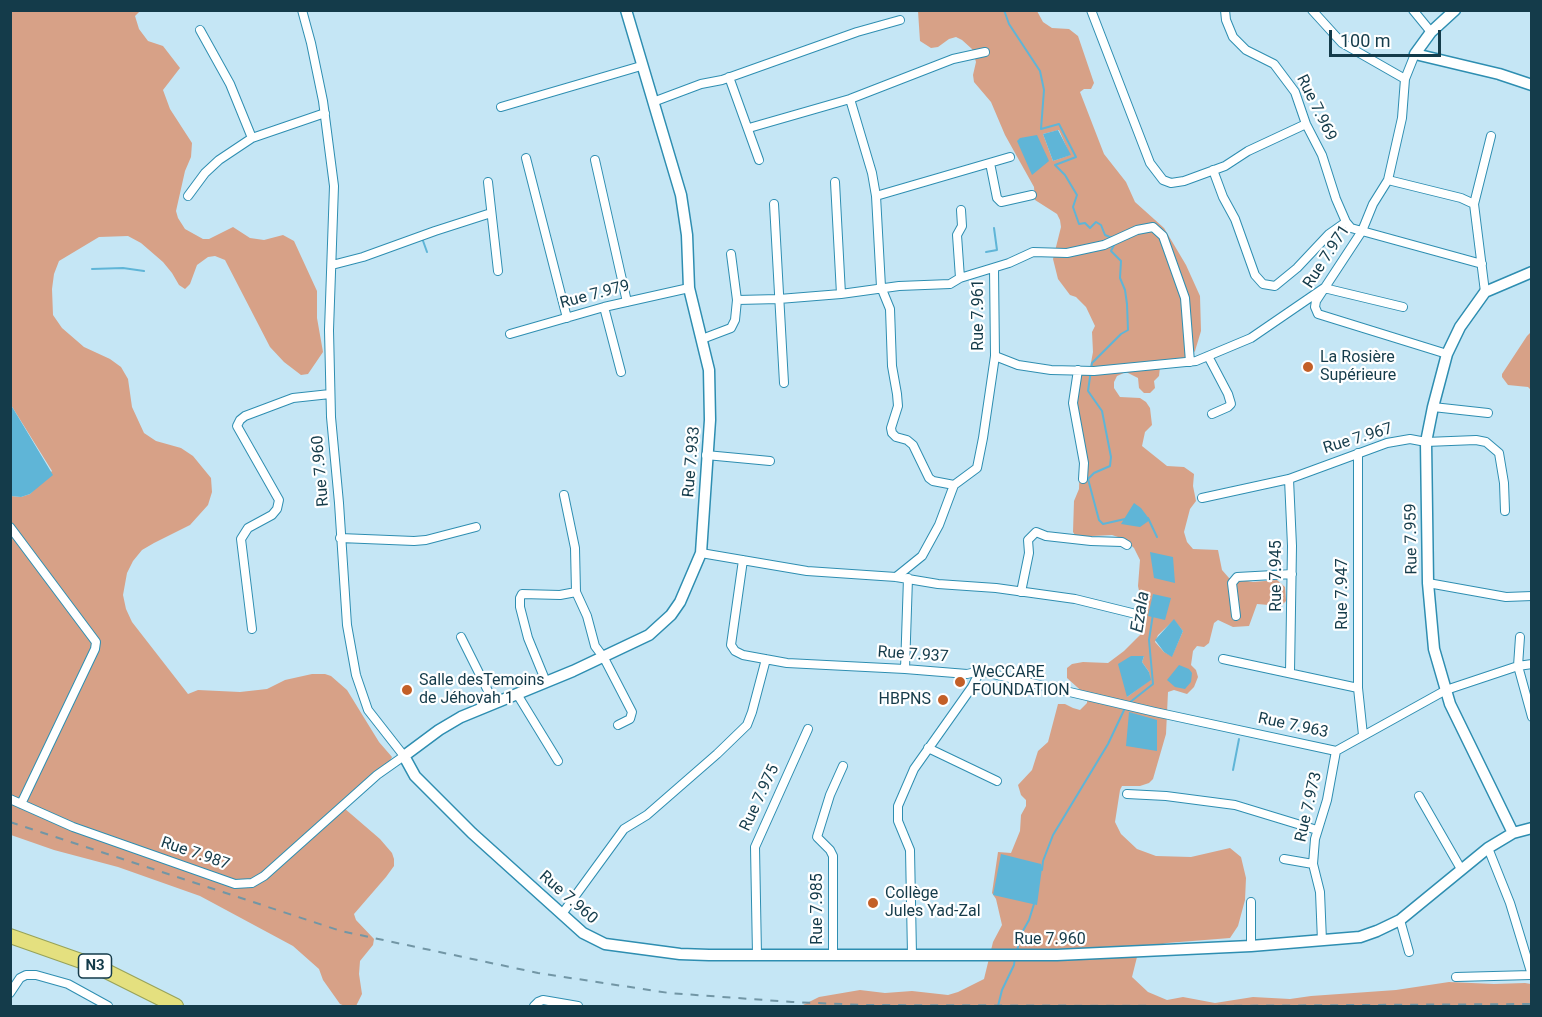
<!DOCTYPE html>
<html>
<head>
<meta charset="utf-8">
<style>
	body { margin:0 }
	#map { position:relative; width:1542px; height:1017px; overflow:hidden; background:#c5e6f5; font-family:Roboto,sans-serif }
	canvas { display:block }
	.frame { position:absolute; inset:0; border:12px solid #143b4a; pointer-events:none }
	.scale { position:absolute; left:1329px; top:30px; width:112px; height:27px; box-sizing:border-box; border:3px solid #143b4a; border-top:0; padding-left:8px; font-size:18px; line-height:21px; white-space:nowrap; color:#143b4a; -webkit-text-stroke:4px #fff; paint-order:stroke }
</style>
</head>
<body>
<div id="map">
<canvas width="1542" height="1017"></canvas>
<div class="frame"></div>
<div class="scale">100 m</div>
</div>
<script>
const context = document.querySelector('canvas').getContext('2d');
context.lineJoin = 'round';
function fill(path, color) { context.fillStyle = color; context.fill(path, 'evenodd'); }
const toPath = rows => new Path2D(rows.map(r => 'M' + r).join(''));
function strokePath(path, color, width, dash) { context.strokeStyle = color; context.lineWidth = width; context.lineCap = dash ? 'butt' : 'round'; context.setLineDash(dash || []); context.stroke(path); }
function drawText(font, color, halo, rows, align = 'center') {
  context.font = font + ' Roboto,sans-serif'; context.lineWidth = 4.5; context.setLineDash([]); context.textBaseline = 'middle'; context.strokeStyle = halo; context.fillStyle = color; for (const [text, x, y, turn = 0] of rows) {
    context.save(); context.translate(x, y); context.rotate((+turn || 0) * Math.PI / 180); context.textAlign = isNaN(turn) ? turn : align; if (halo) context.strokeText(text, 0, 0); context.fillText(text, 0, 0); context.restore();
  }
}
fill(toPath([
	[11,11,140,11,135,16,139,29,148,41,163,46,180,68,163,90,170,109,192,143,191,157,185,171,176,211,178,218,185,229,203,239,209,239,233,227,250,238,264,240,283,235,294,241,317,291,317,318,323,352,308,374,301,375,284,362,270,347,225,260,215,256,208,257,197,265,190,284,185,289,179,285,172,273,163,262,141,243,128,236,99,237,59,261,54,274,52,289,53,315,62,328,84,347,110,359,121,367,128,379,132,407,144,433,156,441,181,448,193,456,211,478,212,492,208,505,190,525,154,543,142,550,133,561,127,573,123,595,126,609,132,622,188,694,198,690,240,692,267,689,285,680,312,674,325,674,331,676,347,690,379,742,392,757,389,763,344,808,380,839,392,853,394,859,394,866,386,877,354,914,356,920,374,939,373,945,360,961,359,974,362,994,356,1006,345,1006,340,1004,323,980,319,969,293,946,200,896,118,867,54,850,11,835,11,496,21,497,30,494,52,471,11,405],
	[918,11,1037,11,1043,22,1052,28,1069,29,1078,36,1094,83,1091,89,1084,89,1080,92,1104,154,1126,182,1135,202,1164,228,1186,265,1200,296,1201,331,1195,351,1191,356,1160,367,1159,376,1154,381,1155,388,1150,393,1144,393,1139,388,1138,378,1126,372,1117,376,1114,382,1114,388,1120,397,1140,398,1146,402,1150,408,1152,425,1145,432,1142,446,1167,466,1184,467,1194,474,1193,486,1196,501,1190,509,1184,532,1187,542,1193,549,1218,550,1222,570,1229,578,1253,582,1277,580,1285,587,1286,601,1281,606,1257,604,1249,626,1233,627,1218,620,1214,623,1209,643,1204,647,1197,646,1193,651,1191,665,1196,670,1198,677,1194,687,1187,694,1174,690,1168,692,1166,734,1153,779,1149,783,1140,786,1122,786,1120,790,1115,822,1121,834,1137,849,1156,856,1191,857,1230,848,1241,857,1246,878,1245,900,1238,926,1230,938,1167,943,1147,948,1137,957,1132,977,1148,992,1167,1000,1183,997,1215,1003,1253,997,1290,999,1311,996,1396,990,1449,982,1494,984,1525,983,1531,984,1531,1006,801,1006,819,997,860,990,885,993,912,991,948,995,958,992,984,979,993,942,1002,925,996,899,992,893,998,852,1011,853,1020,831,1021,815,1026,806,1026,800,1021,795,1018,785,1032,770,1038,751,1048,742,1058,704,1065,704,1073,708,1080,710,1087,703,1087,696,1067,678,1067,668,1072,664,1083,662,1108,663,1124,651,1143,632,1145,619,1138,586,1140,560,1134,548,1124,539,1112,535,1092,536,1084,544,1078,540,1073,532,1074,501,1079,489,1080,461,1078,439,1072,424,1071,396,1078,374,1090,368,1093,352,1092,332,1095,326,1086,307,1076,297,1070,295,1058,279,1053,259,1061,227,1060,220,1057,214,1035,200,1034,187,1005,135,991,102,974,82,973,75,976,62,972,49,962,40,956,37,949,39,938,47,931,48,920,41],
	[1059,130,1070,155,1053,161,1043,134],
	[1174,620,1183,631,1172,656,1164,652,1155,642,1158,635],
	[1131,656,1144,656,1142,662,1149,672,1150,680,1127,697],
	[1531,332,1531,390,1528,387,1508,385,1502,377,1502,374,1527,336]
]), '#d7a187');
fill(toPath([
	[1058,130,1071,155,1053,161,1043,134],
	[1037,135,1049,161,1032,175,1017,141,1020,138],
	[11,405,53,475,30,494,21,497,11,496],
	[1134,503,1141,508,1150,520,1140,527,1121,524],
	[1150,552,1173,557,1175,583,1154,578],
	[1153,594,1171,598,1165,620,1148,616],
	[1174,619,1183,631,1172,657,1164,652,1155,640],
	[1131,656,1144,656,1142,662,1149,672,1151,680,1127,697,1118,664],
	[1179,665,1189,669,1192,673,1191,682,1185,689,1175,687,1167,680],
	[1129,712,1157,720,1157,751,1126,746],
	[1001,854,1041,864,1042,868,1037,905,993,895]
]), '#5fb5d7');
strokePath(toPath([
	[1004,10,1009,24,1040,71,1044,90,1041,129,1059,124,1076,157,1055,165,1065,175,1077,195,1073,207,1079,224,1085,223,1090,228,1096,222,1101,225,1105,235,1112,238],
	[422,238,427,252],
	[1115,243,1111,251,1121,261,1120,278,1125,290,1127,304,1128,330,1121,334,1092,363,1088,391,1102,411,1111,457,1110,466,1094,473,1088,479,1099,520,1103,524,1125,519],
	[986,252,997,250,994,228],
	[92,269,123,268,144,271],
	[1148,518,1157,537],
	[1129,703,1153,684,1149,640,1153,614],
	[1233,770,1239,739],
	[1042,870,1043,861,1053,835,1108,744,1125,708],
	[1017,952,1020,936,1029,920,1034,904],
	[998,1006,1002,990,1014,965,1015,957]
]), '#5fb5d7', 2);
const minor = toPath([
	[1091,10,1150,163,1163,180,1171,183,1184,181,1225,166,1248,151,1306,124],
	[1225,10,1226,20,1233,37,1246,50,1274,64,1295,92,1306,124,1322,155,1336,199,1346,222,1351,228,1482,264],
	[1312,10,1342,43,1405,79],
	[1413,10,1431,32],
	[200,30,230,84,252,138],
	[1415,54,1405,79,1402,118,1388,180,1373,204,1362,231,1316,301,1315,307,1318,314,1447,354],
	[729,77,759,160],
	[850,99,872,173,876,196,881,287,890,309,892,366,897,394,898,406,891,428,892,433,896,437,907,440,913,445,929,478,933,481,954,485],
	[653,102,701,84,722,80,857,32,900,20],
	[501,107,641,66],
	[749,128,850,99,953,59,985,52],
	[526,158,567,318],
	[595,160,627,302],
	[990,163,997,198,1001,202,1032,195],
	[1213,170,1223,197,1235,219,1255,275,1263,284,1275,286,1297,268,1329,234,1346,222],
	[1388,180,1461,198,1474,204,1485,292],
	[488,182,498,271],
	[835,182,841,294],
	[188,196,205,173,219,160,252,138,325,113],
	[876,196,1010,157],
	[774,204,784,383],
	[1474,204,1491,136],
	[731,254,737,300],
	[332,265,363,257,435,231,491,213],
	[960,278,957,235,962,226,961,210],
	[604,307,621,372],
	[510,334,604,307,689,288],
	[702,339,731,328,735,320,737,300,779,299,841,294,899,286,950,284,960,278,1009,263,1033,252,1067,253,1104,245,1137,230,1153,227,1163,236,1185,298,1190,362],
	[995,356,1018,365,1051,370,1094,371,1196,361,1251,338,1324,288,1403,307],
	[1208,356,1228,394,1231,404,1228,407,1212,414],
	[1078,370,1073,403,1084,463,1083,479],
	[1433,407,1488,413],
	[1358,453,1358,688,1363,735],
	[706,455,770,461],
	[1289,479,1292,546,1290,672],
	[564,495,575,548,576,592,587,616,595,646,604,658,632,712,630,719,618,725],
	[1202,498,1289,479,1387,443,1410,439,1426,442,1476,440,1486,442,1499,453,1504,483,1505,511],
	[10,527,96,642,95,649,21,804],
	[340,538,414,541,426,540,476,527],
	[701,553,807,571,896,577,938,584,996,588,1075,599,1140,615],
	[743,560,731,645,735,651,743,655,787,663,905,669,967,674,980,671,972,687,914,769,898,806,898,821,910,850,912,955],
	[896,577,922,556,939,525,954,485,977,468,983,438,995,356,994,269],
	[1428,583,1506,597,1532,596],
	[1021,592,1029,553,1028,540,1036,532,1046,536,1091,541,1122,542,1127,545],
	[1236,616,1232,583,1237,577,1292,574],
	[252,629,241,539,248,528,272,515,277,509,279,500,237,426,240,420,245,416,293,398,330,394],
	[461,637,494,703],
	[1223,659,1358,688],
	[1532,664,1518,666,1532,717],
	[905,669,908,578],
	[980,671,1155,712,1336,751,1446,690,1518,666,1520,637],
	[546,682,528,638,520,607,520,598,522,594,560,595,576,592],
	[517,694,558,761],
	[928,748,997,781],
	[1127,794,1166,796,1235,805,1317,830],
	[1419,796,1461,869],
	[10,799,73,827,235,884,252,883,264,876,377,775,404,756,368,710,356,675,347,625,339,503,331,417,329,330,334,186,323,101,311,43,302,10],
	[1488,848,1510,903,1532,975],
	[1284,859,1313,864],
	[562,914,624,829,647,815,717,754,747,725,752,712,766,659],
	[1400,920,1409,952],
	[1322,941,1320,892,1313,864,1315,839,1327,800,1336,751],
	[1251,946,1251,902],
	[833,954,833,856,830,850,817,837,830,795,843,766],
	[757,955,755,847,808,729],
	[1456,977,1531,975],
	[10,993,20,978,26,975,36,975,68,984,108,1006],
	[534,1006,538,1002,543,1000,578,1006]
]);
const tertiary = toPath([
	[626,10,681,195,687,235,689,288,709,370,710,420,701,553,680,602,671,615,649,635,573,671,461,717,439,730,404,756,415,776,472,833,583,933,605,944,680,954,709,955,1057,955,1251,946,1360,937,1377,931,1400,920,1488,848,1513,833,1532,828],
	[1455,10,1431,32,1415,54,1499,74,1532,85],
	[1513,833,1450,704,1434,649,1428,583,1426,442,1433,407,1447,354,1460,327,1485,292,1532,272]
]);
const trunk = toPath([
	[10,936,98,967,176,1006]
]);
strokePath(minor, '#2e8eb1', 10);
strokePath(tertiary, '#2e8eb1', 13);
strokePath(trunk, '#97a258', 16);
strokePath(minor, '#fff', 8);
strokePath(tertiary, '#fff', 10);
strokePath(trunk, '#e4e07f', 14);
strokePath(toPath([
	[10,822,341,931,538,973,669,993,792,1002,865,1005,1192,1006,1532,1004]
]), '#7296a5', 2, [8, 8]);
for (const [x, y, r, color] of [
	[1308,367,6,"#c35f27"],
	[960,682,6,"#c35f27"],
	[407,690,6,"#c35f27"],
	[943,700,6,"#c35f27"],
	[873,903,6,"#c35f27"]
]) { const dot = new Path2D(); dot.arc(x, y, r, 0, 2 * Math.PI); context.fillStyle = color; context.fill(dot); strokePath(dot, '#fff', 2); }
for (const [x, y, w] of [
	[95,966,33]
]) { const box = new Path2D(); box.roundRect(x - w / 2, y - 12, w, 24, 4.5); context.fillStyle = '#fff'; context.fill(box); strokePath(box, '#143b4a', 1.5); }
drawText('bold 15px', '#143b4a', null, [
	["N3",95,966]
]);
drawText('16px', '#143b4a', '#fff', [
	["Rue 7.969",1316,108,64],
	["Rue 7.971",1327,257,-57],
	["Rue 7.979",595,295,-15],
	["Rue 7.961",979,315,-90],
	["Rue 7.967",1358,439,-17],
	["Rue 7.933",692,462,-85],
	["Rue 7.960",321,471,-95],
	["Rue 7.959",1412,539,-91],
	["Rue 7.945",1277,576,-90],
	["Rue 7.947",1343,594,-90],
	["Rue 7.937",913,655,4],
	["Rue 7.963",1293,726,12],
	["Rue 7.975",760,798,-65],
	["Rue 7.973",1309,807,-77],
	["Rue 7.987",195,854,19],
	["Rue 7.960",568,898,41],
	["Rue 7.985",818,909,-90],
	["Rue 7.960",1050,940]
]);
drawText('16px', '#143b4a', '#fff', [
	["La Rosière",1320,358],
	["Supérieure",1320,376],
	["WeCCARE",972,673],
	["FOUNDATION",972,691],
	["Salle desTemoins",419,681],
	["de Jéhovah 1",419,699],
	["HBPNS",931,700,"right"],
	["Collège",885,894],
	["Jules Yad-Zal",885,912]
], 'left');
drawText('italic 18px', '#1d4353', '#fff', [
	["Ezala",1141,612,-81]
]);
</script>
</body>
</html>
